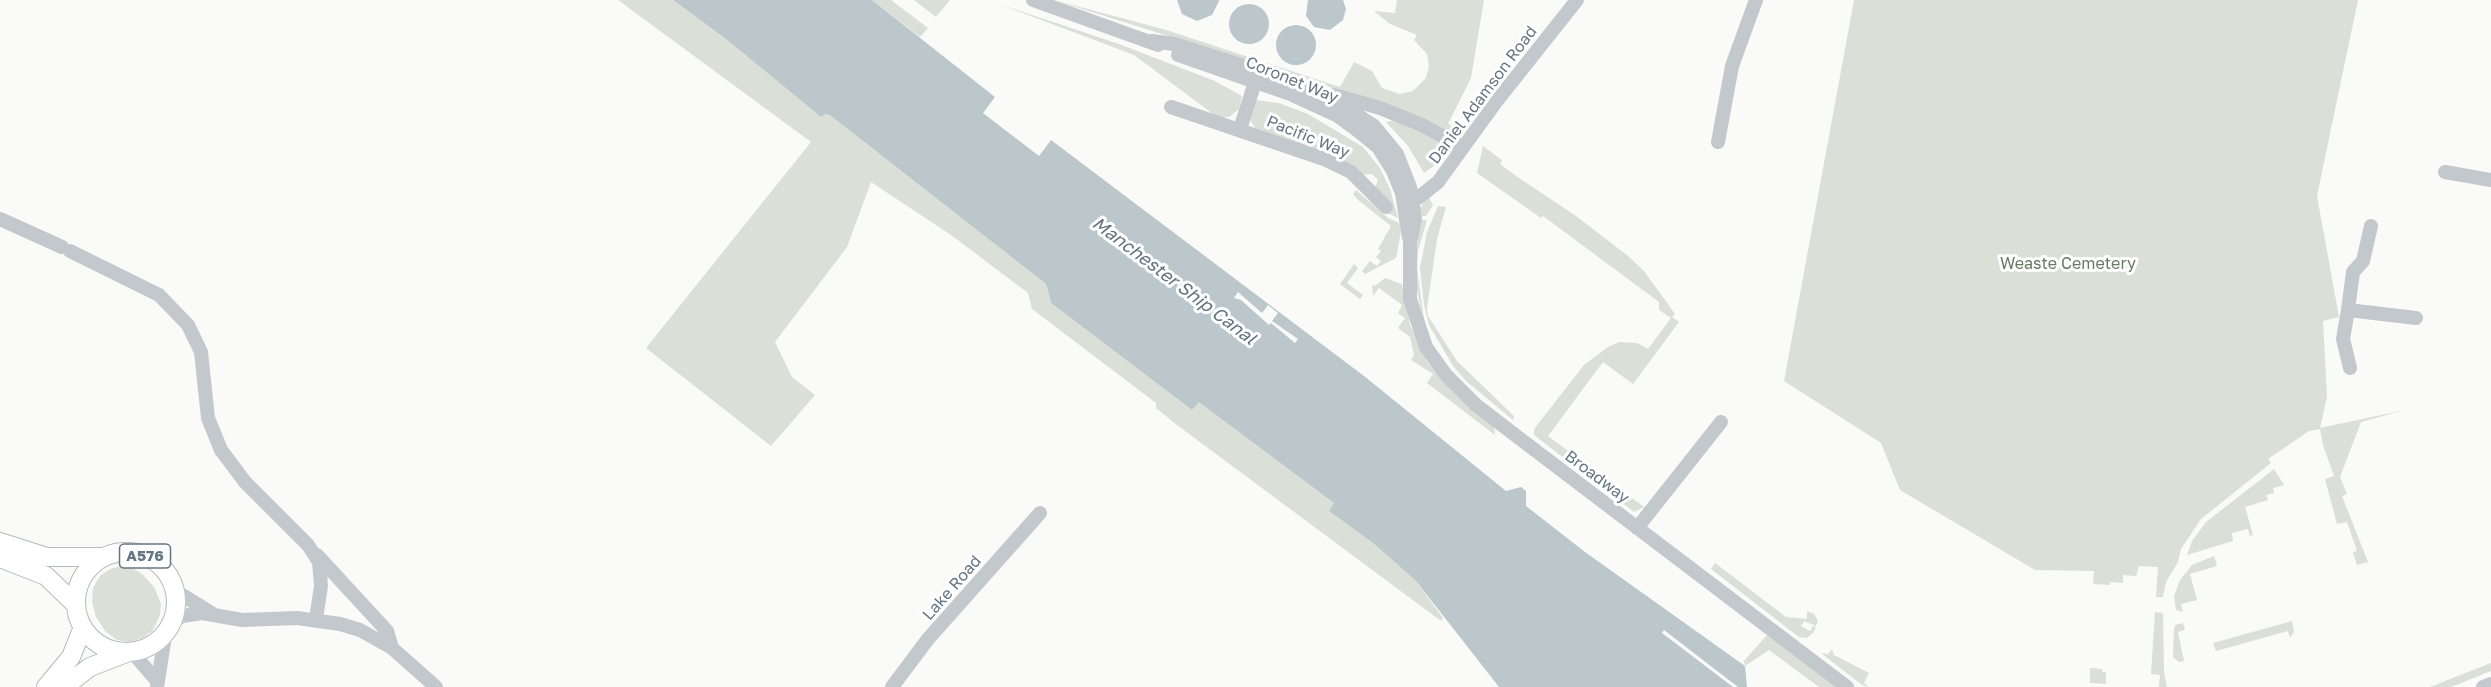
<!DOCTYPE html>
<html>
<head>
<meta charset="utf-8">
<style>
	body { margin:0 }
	canvas { display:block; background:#fafaf8 }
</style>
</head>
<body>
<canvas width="2491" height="687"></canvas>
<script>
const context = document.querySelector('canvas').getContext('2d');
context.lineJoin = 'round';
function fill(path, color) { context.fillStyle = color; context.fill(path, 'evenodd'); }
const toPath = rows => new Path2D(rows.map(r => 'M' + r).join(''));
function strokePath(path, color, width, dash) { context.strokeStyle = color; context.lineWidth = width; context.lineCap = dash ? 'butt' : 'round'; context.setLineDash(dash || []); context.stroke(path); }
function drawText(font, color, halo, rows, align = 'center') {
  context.font = font + ' "Golos Text",sans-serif'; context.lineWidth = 6; context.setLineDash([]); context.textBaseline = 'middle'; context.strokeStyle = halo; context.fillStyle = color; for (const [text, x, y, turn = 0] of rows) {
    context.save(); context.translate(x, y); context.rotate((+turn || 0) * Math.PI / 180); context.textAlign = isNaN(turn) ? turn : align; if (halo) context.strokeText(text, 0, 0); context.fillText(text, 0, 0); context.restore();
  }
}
fill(toPath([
	[618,0,673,0,726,39,821,117,826,114,831,116,1046,284,1051,303,1192,410,1199,401,1334,503,1329,511,1373,543,1416,581,1443,618,1441,621,1177,425,1156,408,1156,403,1032,309,1028,293,951,235,871,182,847,247,775,342,792,377,815,395,771,446,646,348,811,142],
	[872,0,891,0,928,28,920,37],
	[914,0,950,0,936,17],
	[1054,0,1163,29,1340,87,1354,62,1372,71,1382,88,1400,94,1413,91,1426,78,1429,66,1427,54,1414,40,1417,35,1390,24,1374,11,1395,13,1397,0,1484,0,1471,78,1448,124,1461,130,1455,135,1339,90],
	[1854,0,2358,0,2317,196,2339,317,2323,321,2327,397,2320,428,2405,410,2361,422,2340,477,2347,494,2342,496,2368,562,2357,565,2353,552,2357,551,2347,522,2337,524,2325,479,2334,476,2323,445,2320,429,2309,431,2268,459,2271,463,2201,519,2181,549,2178,562,2166,582,2163,597,2156,597,2158,567,2139,566,2136,576,2123,575,2123,583,2110,582,2110,585,2093,584,2094,571,2035,570,1900,490,1881,443,1784,381],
	[999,4,1119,44,1215,81,1242,96,1239,109,1229,117,1217,117,1134,55],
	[1256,100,1279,103,1308,114,1363,147,1380,168,1390,189,1398,218,1386,212,1375,187,1378,180,1372,174,1360,175,1327,154,1255,128,1250,120],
	[1392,121,1409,125,1448,148,1435,165,1424,173,1408,146,1386,122],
	[1483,146,1502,160,1500,164,1516,176,1576,216,1628,256,1644,271,1675,314,1672,317,1679,322,1633,384,1603,362,1548,436,1644,507,1634,512,1534,435,1534,429,1584,365,1608,347,1619,342,1637,343,1648,349,1671,318,1659,310,1659,302,1543,216,1541,218,1477,173],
	[1356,190,1388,218,1399,223,1401,231,1396,258,1365,274,1362,271,1370,261,1377,266,1381,261,1376,257,1381,251,1378,249,1391,226,1358,200,1353,194],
	[1428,196,1433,205,1426,216,1419,216,1420,208],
	[1438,206,1446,207,1437,239,1427,308,1428,316,1457,361,1514,416,1513,420,1466,381,1453,366,1429,325,1424,305,1420,268,1427,232],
	[1418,220,1427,220,1418,251,1417,268,1425,327,1416,286],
	[1354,264,1358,268,1347,283,1363,295,1360,299,1340,284],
	[1385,278,1402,284,1410,325,1428,363,1456,395,1494,427,1495,435,1427,383,1433,374,1411,360,1414,355,1410,337,1398,328,1405,318,1398,313,1402,305,1379,288,1373,296,1372,285,1375,286],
	[2274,469,2284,485,2273,488,2274,493,2266,495,2268,500,2245,507,2253,535,2250,536,2248,529,2232,533,2233,541,2187,555,2192,541,2206,522],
	[2214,556,2217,566,2190,574,2197,600,2181,604,2183,612,2176,610,2174,596,2180,580,2192,565],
	[1715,563,1786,617,1807,619,1807,611,1814,614,1818,621,1816,626,1804,621,1801,626,1810,631,1813,626,1816,627,1813,633,1807,638,1799,637,1711,569],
	[122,566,133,568,143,575,154,587,161,604,160,615,153,630,143,638,130,642,117,640,105,631,96,617,92,602,93,588,100,576,110,569],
	[2155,612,2163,613,2164,672,2167,687,2159,687,2160,675,2151,674],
	[2292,621,2294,632,2290,638,2288,631,2216,651,2213,643],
	[2183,623,2185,630,2178,632,2184,661,2179,662,2173,657,2174,629,2175,625],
	[1767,635,1778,642,1838,687,1819,687,1769,650,1745,666,1744,661],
	[1832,649,1834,655,1869,673,1864,683,1869,687,1862,685,1821,653,1828,654],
	[2491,663,2491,671,2451,687,2430,687],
	[2090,668,2102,669,2102,672,2106,672,2106,684,2090,683]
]), '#dadfd7');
fill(toPath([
	[673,0,872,0,995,97,983,113,1039,156,1051,140,1364,376,1506,491,1521,487,1526,491,1526,506,1585,552,1745,666,1747,687,1499,687,1416,581,1373,543,1329,511,1334,503,1199,402,1192,410,1051,303,1046,284,831,116,826,114,821,117,726,39],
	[1177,0,1219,0,1219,1,1212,15,1197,21,1182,14],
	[1308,0,1343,0,1346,9,1343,20,1330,30,1314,27,1306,16],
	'1229 24a20 20 0 1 1 40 0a20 20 0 1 1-40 0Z',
	'1276 45a20 20 0 1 1 40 0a20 20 0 1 1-40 0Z'
]), '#bbc7cb');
fill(toPath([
	[1238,292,1262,313,1268,305,1278,313,1272,321,1298,339,1295,343,1271,323,1269,325,1241,300,1234,298],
	[1664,630,1738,687,1733,687,1662,633]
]), '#fafaf8');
const major = toPath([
	[0,542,47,557,100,557],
	'76 602a50 50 0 1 1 100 0a50 50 0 1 1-100 0Z',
	[0,558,46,576,76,605],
	[46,687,71,657,83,627],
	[64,687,90,667,129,652]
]);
strokePath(major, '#b5babe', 20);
strokePath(toPath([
	[1033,0,1158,45],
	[1152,41,1174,44,1303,85,1321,92,1374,126,1397,154,1410,187,1415,219,1410,242,1410,299,1426,347,1446,375,1476,405,1519,438,1847,687],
	[1178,55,1290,94,1338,116,1357,130,1378,147,1393,171,1402,193,1409,238],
	[1334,95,1380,108,1422,125,1462,147],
	[1171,107,1324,159,1351,172,1386,207],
	[1240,129,1258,73],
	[1718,142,1732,66,1756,0],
	[2445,172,2491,180],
	[1405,201,1418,198,1438,182,1496,102,1577,0],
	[0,219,62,247],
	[2371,226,2363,261,2353,272,2348,310,2416,318],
	[70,251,159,295,188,325,201,352,208,418,221,450,245,482,308,545,319,562,321,586,316,619],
	[2348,310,2343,339,2350,368],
	[1637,528,1721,422],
	[317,555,387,631,392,648],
	[174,590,213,614],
	[170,624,182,616,202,613,242,620,297,618,340,624,360,630,392,648,436,687],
	[132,652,157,681],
	[157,687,166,630],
	[892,687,928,639,1040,513],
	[2483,687,2491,684]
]), '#c3c8cc', 14);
strokePath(major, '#fff', 18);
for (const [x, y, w] of [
	[145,556,51]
]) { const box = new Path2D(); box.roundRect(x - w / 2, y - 12, w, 24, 4.5); context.fillStyle = '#fff'; context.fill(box); strokePath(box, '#657683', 1.5); }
drawText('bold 15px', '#657683', null, [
	["A576",145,556]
]);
drawText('16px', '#657683', '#fff', [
	["Coronet Way",1292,80,22],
	["Daniel Adamson Road",1483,95,-53],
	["Pacific Way",1308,137,22],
	["Broadway",1597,477,37],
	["Lake Road",952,588,-49]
]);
drawText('16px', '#687a64', '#fff', [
	["Weaste Cemetery",2068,264]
]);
drawText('italic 18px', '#60757c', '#fff', [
	["Manchester Ship Canal",1174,281,37]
]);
</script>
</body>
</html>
